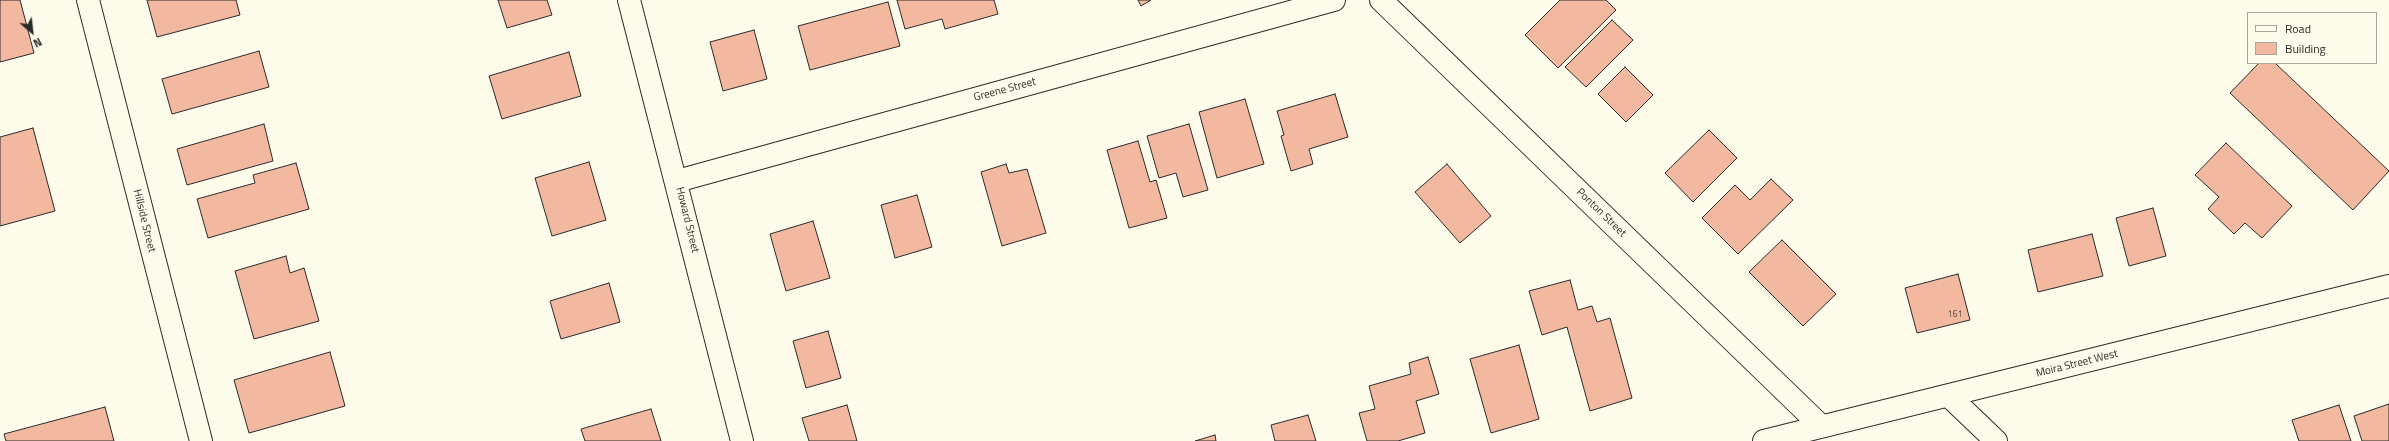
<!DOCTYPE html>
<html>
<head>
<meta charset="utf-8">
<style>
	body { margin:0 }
	#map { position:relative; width:2389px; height:441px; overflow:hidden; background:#fdfbea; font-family:"Titillium Web",sans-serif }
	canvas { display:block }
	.legend { position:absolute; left:2247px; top:12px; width:130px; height:52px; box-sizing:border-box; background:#fdfbea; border:1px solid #a9a89e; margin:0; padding:5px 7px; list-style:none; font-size:12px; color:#2b2b2b }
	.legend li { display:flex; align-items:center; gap:8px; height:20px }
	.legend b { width:20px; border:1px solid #a9a89e }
	.north { position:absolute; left:12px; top:12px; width:40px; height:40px; -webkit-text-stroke:3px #fdfbea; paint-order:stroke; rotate:152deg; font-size:11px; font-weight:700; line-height:16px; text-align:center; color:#2b2b2b }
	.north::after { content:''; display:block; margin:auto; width:14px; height:18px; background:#2b2b2b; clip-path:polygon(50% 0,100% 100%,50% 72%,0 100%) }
</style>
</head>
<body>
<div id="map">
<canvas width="2389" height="441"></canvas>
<ul class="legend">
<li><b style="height:5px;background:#fdfbea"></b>Road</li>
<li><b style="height:11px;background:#f2b8a0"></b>Building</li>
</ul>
<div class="north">N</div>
</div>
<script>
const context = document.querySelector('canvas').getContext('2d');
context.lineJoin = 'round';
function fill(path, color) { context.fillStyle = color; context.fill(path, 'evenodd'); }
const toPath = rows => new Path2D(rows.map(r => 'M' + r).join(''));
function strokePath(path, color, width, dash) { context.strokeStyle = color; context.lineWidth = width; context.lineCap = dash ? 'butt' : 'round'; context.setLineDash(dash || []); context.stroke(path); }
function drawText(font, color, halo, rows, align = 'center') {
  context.font = font + ' "Titillium Web",sans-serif'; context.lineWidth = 3; context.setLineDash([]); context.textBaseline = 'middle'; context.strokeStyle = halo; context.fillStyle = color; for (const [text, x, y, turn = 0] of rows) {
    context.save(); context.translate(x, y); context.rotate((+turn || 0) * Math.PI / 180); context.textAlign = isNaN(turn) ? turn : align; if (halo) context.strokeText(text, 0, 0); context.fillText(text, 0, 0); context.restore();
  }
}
const building = toPath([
	[0,0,20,0,34,53,0,62,0,0],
	[147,0,236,0,240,15,157,37,147,0],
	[498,0,547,0,552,15,507,28,498,0],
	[897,0,994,0,998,14,945,29,942,19,905,29,897,0],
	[1138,0,1151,0,1141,6,1138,0],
	[1560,0,1606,0,1616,10,1558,68,1525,35,1560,0],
	[888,2,900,46,810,70,798,26,888,2],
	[1612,20,1633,40,1586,87,1565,67,1612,20],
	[754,30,767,79,723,91,710,42,754,30],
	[259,51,269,87,172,114,162,79,259,51],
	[569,52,581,96,502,119,489,76,569,52],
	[2259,63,2275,63,2389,171,2353,210,2230,93,2259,63],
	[1625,67,1653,95,1626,122,1598,94,1625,67],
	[1335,94,1348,137,1309,149,1313,164,1291,171,1281,136,1284,135,1277,111,1335,94],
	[1245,99,1264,164,1217,178,1199,112,1245,99],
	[264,124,273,161,187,185,177,149,264,124],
	[1189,124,1208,190,1183,197,1176,173,1159,178,1147,136,1189,124],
	[33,128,55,211,0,226,0,137,33,128],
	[1709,130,1737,158,1693,202,1665,173,1709,130],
	[1138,141,1150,182,1156,180,1167,218,1129,228,1107,150,1138,141],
	[2226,143,2292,206,2262,238,2245,223,2234,234,2208,209,2219,197,2195,175,2226,143],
	[589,162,606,220,552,236,535,178,589,162],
	[296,163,309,209,208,238,197,199,255,183,253,175,296,163],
	[1006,164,1009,173,1027,169,1046,233,1002,246,981,172,1006,164],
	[1447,164,1491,216,1460,243,1415,192,1447,164],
	[1771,179,1793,200,1738,254,1702,218,1735,185,1750,200,1771,179],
	[917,195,932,247,895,258,881,205,917,195],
	[2153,208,2166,256,2129,266,2116,218,2153,208],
	[813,221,830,278,786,291,770,234,813,221],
	[2092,234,2103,276,2038,292,2028,250,2092,234],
	[1782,240,1836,294,1803,326,1749,272,1782,240],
	[286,256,290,273,304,268,319,321,254,339,235,271,286,256],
	[1958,274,1970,320,1917,333,1905,288,1958,274],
	[1570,280,1578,310,1592,306,1597,322,1610,318,1632,398,1590,411,1567,327,1542,335,1529,291,1570,280],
	[609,283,620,322,561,339,550,301,609,283],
	[828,331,841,378,806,388,793,341,828,331],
	[1519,345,1539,419,1491,433,1470,359,1519,345],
	[330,352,345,406,249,433,234,380,330,352],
	[1428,357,1439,394,1416,401,1425,433,1398,441,1367,441,1359,413,1375,409,1369,386,1411,374,1409,363,1428,357],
	[2389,404,2389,441,2362,441,2354,416,2389,404],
	[847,405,857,441,809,441,802,418,847,405],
	[2339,405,2351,441,2299,441,2292,420,2339,405],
	[105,407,114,441,6,441,4,434,105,407],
	[651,409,661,441,585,441,581,429,651,409],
	[1308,415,1316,441,1275,441,1271,425,1308,415],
	[1215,435,1216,441,1195,441,1215,435]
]);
fill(building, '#f2b8a0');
strokePath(building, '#2b2b2b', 1);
const minor = toPath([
	[88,0,201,441],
	[629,0,742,441],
	[1381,0,1821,426],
	[677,181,1334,0],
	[1949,396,1996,441]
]);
const secondary = toPath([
	[1764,441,2389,286]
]);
strokePath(minor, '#2b2b2b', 24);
strokePath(secondary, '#2b2b2b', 24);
strokePath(minor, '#fdfbea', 22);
strokePath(secondary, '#fdfbea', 22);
drawText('9px', '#5d4e48', null, [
	["161",1955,315]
]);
drawText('11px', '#2b2b2b', '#fdfbea', [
	["Greene Street",1005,90,-15],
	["Ponton Street",1601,213,44],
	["Howard Street",687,220,76],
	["Hillside Street",144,221,76],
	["Moira Street West",2077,364,-14]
]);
</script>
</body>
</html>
